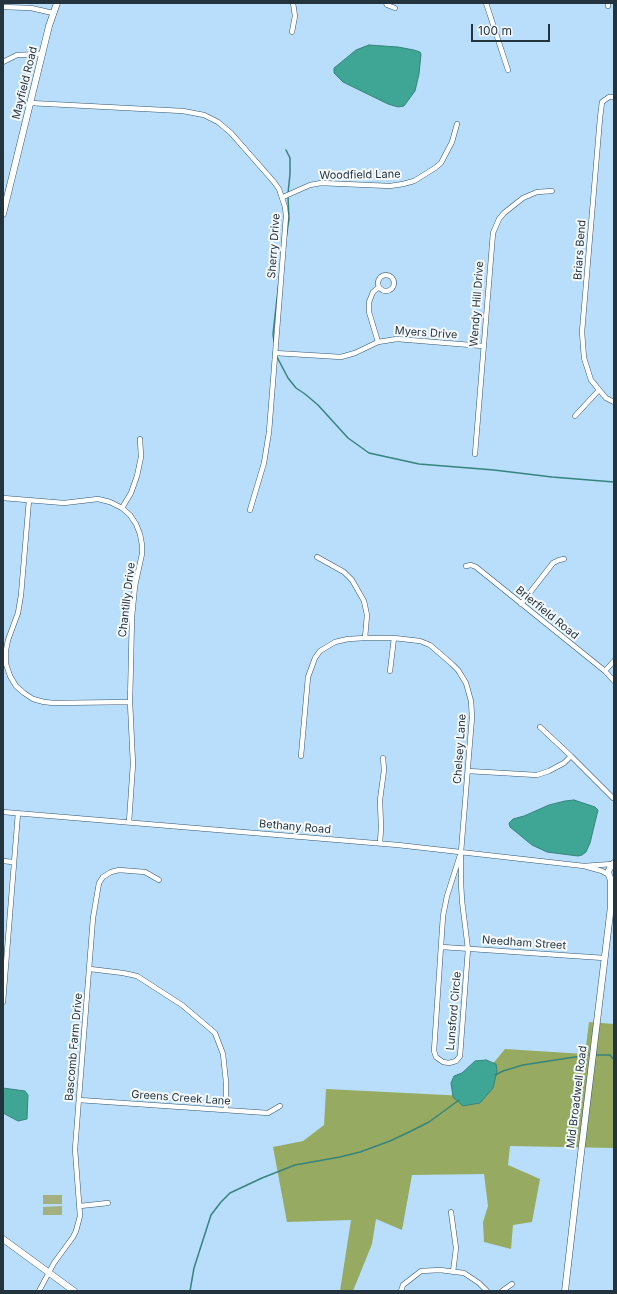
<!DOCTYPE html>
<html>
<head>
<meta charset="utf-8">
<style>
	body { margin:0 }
	#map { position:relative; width:617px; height:1294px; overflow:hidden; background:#b8defb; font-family:Inter,sans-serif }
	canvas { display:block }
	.frame { position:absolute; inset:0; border:4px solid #24343f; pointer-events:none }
	.scale { position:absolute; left:471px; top:24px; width:79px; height:18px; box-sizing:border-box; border:2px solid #24343f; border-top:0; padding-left:5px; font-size:12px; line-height:14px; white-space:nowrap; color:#24343f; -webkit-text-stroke:3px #f6fafd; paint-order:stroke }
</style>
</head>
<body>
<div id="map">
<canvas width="617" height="1294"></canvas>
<div class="frame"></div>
<div class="scale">100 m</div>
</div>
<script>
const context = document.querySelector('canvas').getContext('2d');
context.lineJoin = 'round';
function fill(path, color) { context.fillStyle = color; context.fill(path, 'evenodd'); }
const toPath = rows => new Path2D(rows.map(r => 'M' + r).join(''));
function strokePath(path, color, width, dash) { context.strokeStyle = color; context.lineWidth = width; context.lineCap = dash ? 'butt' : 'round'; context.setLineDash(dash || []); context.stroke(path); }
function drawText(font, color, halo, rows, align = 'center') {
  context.font = font + ' Inter,sans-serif'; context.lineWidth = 4; context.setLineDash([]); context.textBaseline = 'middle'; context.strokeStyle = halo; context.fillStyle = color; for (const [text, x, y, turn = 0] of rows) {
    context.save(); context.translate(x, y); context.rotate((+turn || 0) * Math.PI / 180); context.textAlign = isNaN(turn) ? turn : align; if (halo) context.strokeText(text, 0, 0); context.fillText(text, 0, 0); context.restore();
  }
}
fill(toPath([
	[43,1195,62,1195,62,1204,43,1204],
	[62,1206,62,1215,43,1215,43,1207]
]), '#a3b180');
fill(toPath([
	[589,1022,614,1024,614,1148,510,1146,508,1165,540,1179,532,1222,513,1225,511,1249,484,1242,483,1222,488,1206,484,1174,412,1175,402,1230,376,1219,372,1244,353,1291,340,1291,351,1220,287,1222,273,1147,303,1141,324,1125,326,1089,466,1096,505,1049,585,1054]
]), '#97aa62');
const water = toPath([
	[369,45,398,47,414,50,420,52,421,54,419,74,415,91,404,106,398,107,388,104,343,82,334,73,334,68,339,64,356,50,369,45],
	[574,800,595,807,598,810,590,843,586,852,582,855,578,856,547,852,532,845,510,827,509,823,513,819,524,816,549,805,565,801,574,800],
	[486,1060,496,1064,497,1071,493,1088,480,1103,463,1106,453,1097,451,1083,454,1076,462,1073,475,1061,486,1060],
	[3,1088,25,1091,28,1095,27,1119,18,1121,3,1113,3,1088]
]);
fill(water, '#3fa696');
strokePath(water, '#37847c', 1);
strokePath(toPath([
	[286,150,290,158,290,174,288,193],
	[286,239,289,219,288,197],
	[274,342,273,334,280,272],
	[277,357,288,378,296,388,305,394,318,405,348,438,369,453,419,464,494,470,552,477,614,482],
	[595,1055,610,1055,614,1060],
	[495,1075,503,1071,523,1065,588,1055],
	[190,1291,194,1268,211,1215,221,1202,230,1193,262,1178,295,1165,340,1157,360,1152,390,1141,407,1133,429,1122,459,1100]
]), '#37847c', 1.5);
const minor = toPath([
	[386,3,387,5,395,8],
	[486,3,508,70],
	[608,6,608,3],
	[3,7,31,8,53,13],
	[292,32,295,16,293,3],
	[3,62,17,55,42,54],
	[614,97,609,97,602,102,600,118,582,332,584,358,591,380,606,398,614,402],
	[30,103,183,111,204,115,218,122,231,133,274,182,279,189,285,207,286,216,269,432,264,463,250,510],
	[283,197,310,185,321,183,390,186,403,184,414,181,435,168,441,163,452,142,457,124],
	'378 283a8 8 0 1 1 16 0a8 8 0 1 1-16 0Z',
	[378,342,369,312,369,302,373,292,379,287],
	[275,353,341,357,355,353,378,342,397,339,483,346],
	[575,416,599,390],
	[475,454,493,233,499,219,504,213,523,198,537,192,552,191],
	[3,498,64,503,98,499,110,502,122,508,130,515,136,524,140,534,142,545,142,554,135,586,132,617,130,702,133,764,129,822],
	[29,500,21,595,18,613,8,640,6,650,6,664,10,676,16,686,24,693,33,699,44,702,54,703,130,702],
	[122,508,131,493,137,476,141,457,140,439],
	[317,557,344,572,352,580,364,601,367,615,365,638],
	[466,566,471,565,476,567,605,671,614,681],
	[521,604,553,563,559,560,564,559],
	[390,671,394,638],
	[605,671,614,661],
	[540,727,571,756,613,798],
	[301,756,308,677,315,658,320,651,335,642,348,639,365,638,394,638,420,641,430,645,452,664,458,670,466,683,471,701,472,717,461,852,461,883,462,901,468,949,460,1056,456,1061,449,1063,443,1062,436,1057,434,1051,443,916,447,896,461,852],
	[468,771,537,775,549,771,564,763,571,756],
	[3,812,398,845,584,866,602,871,609,875],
	[380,843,381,828,380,800,384,770,383,758],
	[3,861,13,862],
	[584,866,612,864],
	[442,947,604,958],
	[90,969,123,973,137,976,182,1005,215,1033,223,1054,226,1082,226,1109],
	[3,1002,18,813],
	[79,1100,268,1113,280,1106],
	[80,1206,108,1203],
	[451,1212,456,1248,453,1272],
	[39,1291,54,1263,73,1237,76,1231,80,1216,75,1149,93,918,99,883,103,877,111,872,119,870,145,872,159,880],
	[401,1291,403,1285,421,1271,440,1270,464,1273,479,1283,487,1291],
	[502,1291,512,1284]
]);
const tertiary = toPath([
	[3,214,49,26,57,3],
	[614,863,611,866,608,872,610,878,614,881],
	[3,1239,74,1291],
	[565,1291,578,1178,611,906,611,879]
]);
strokePath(minor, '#33556e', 5.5);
strokePath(tertiary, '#33556e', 7);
strokePath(minor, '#fff', 4.5);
strokePath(tertiary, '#fff', 6);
drawText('11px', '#24343f', '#f6fafd', [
	["Mayfield Road",25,83,-76],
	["Woodfield Lane",360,175,-1],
	["Sherry Drive",274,246,-86],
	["Briars Bend",580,250,-86],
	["Wendy Hill Drive",477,304,-86],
	["Myers Drive",426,333,4],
	["Chantilly Drive",127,600,-83],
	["Brierfield Road",547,613,39],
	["Chelsey Lane",460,749,-86],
	["Bethany Road",295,827,5],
	["Needham Street",524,943,4],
	["Lunsford Circle",454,1011,-85],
	["Bascomb Farm Drive",74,1047,-85],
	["Mid Broadwell Road",577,1097,-83],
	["Greens Creek Lane",181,1098,4]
]);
</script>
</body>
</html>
